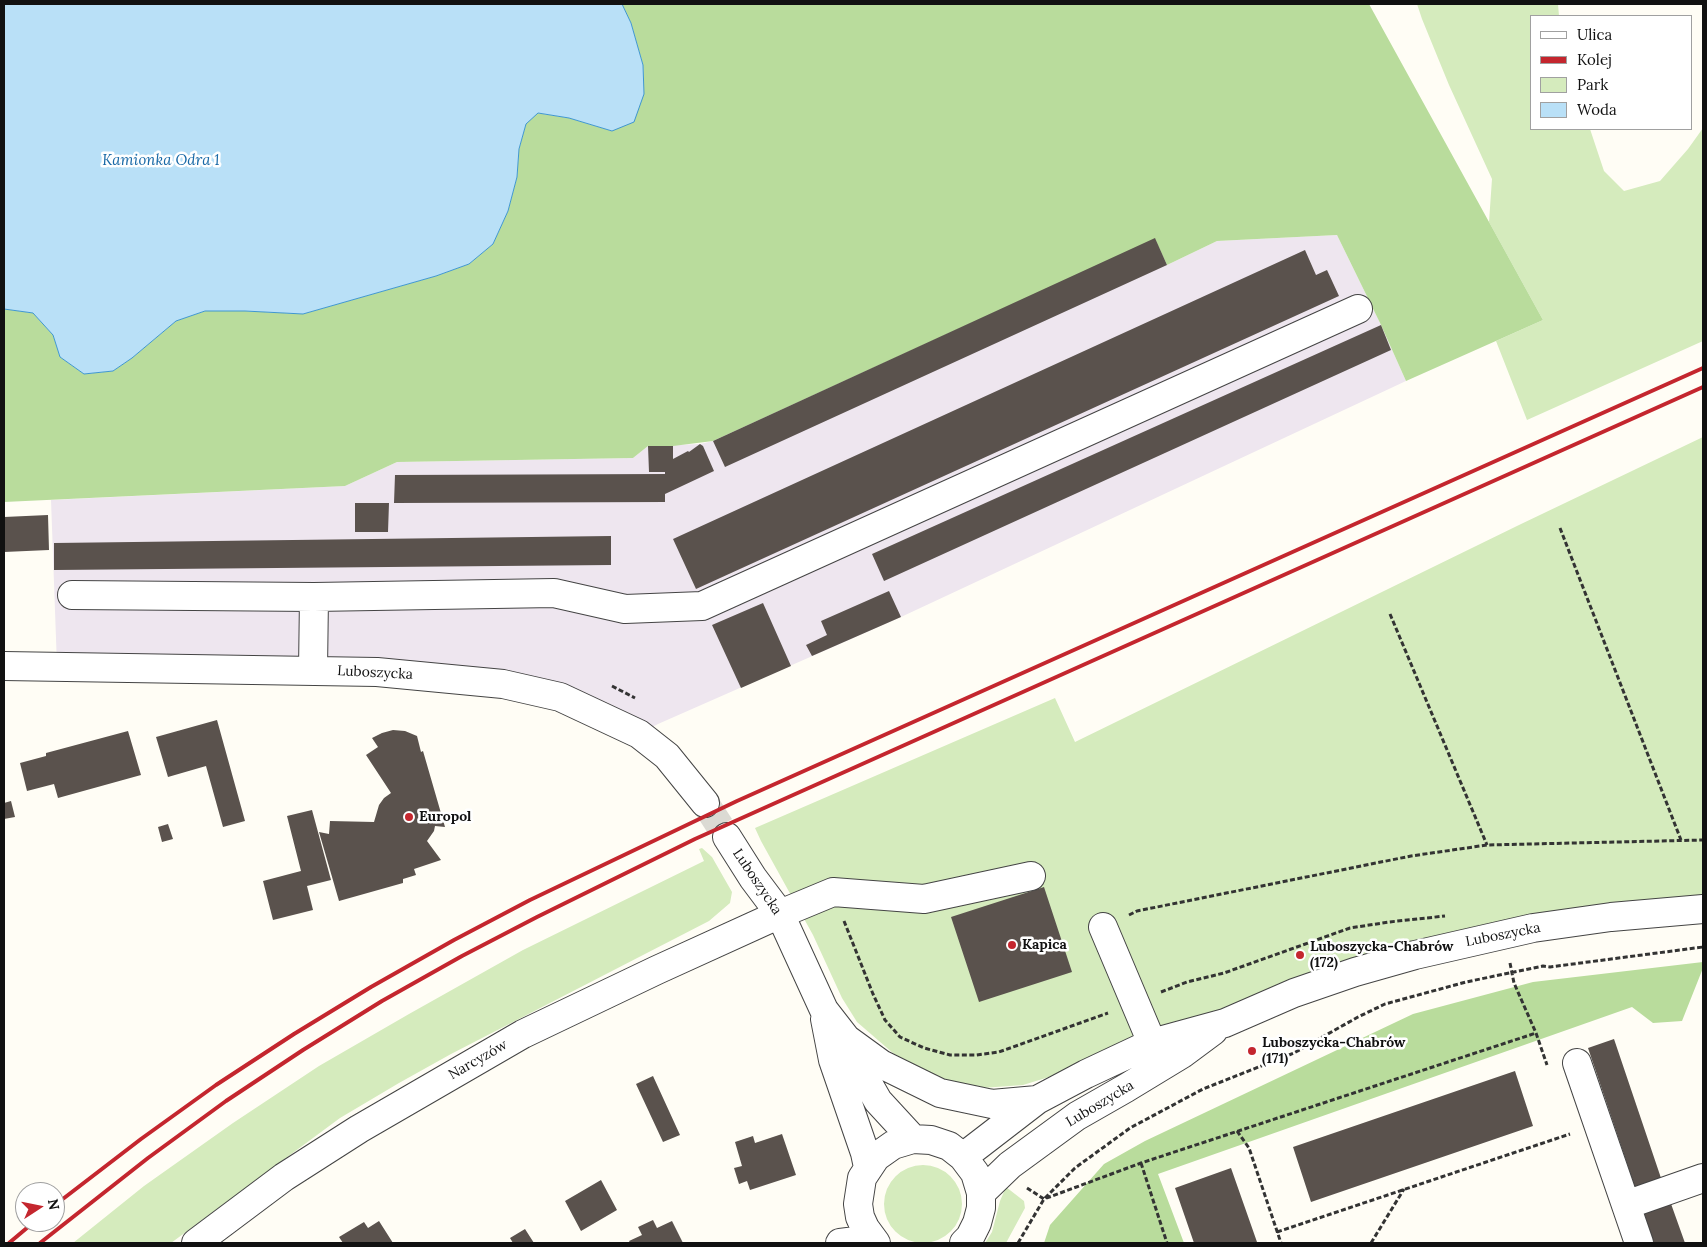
<!DOCTYPE html>
<html>
<head>
<meta charset="utf-8">
<style>
	body { margin:0 }
	#map { position:relative; width:1707px; height:1247px; overflow:hidden; background:#fffdf5; font-family:Lora,serif }
	canvas { display:block }
	.frame { position:absolute; inset:0; border:5px solid #111; pointer-events:none }
	.legend { position:absolute; left:1530px; top:15px; width:162px; height:115px; box-sizing:border-box; background:#fff; border:1px solid #a0a0a0; margin:0; padding:6px 9px; list-style:none; font-size:15px; color:#111 }
	.legend li { display:flex; align-items:center; gap:10px; height:25px }
	.legend b { width:25px; border:1px solid #a0a0a0 }
	.north { position:absolute; left:15px; top:1182px; width:50px; height:50px; box-sizing:border-box; background:#fff; border:1px solid #a0a0a0; border-radius:50%; rotate:79deg; font-size:14px; font-weight:700; line-height:20px; text-align:center; color:#111 }
	.north::after { content:''; display:block; margin:auto; width:18px; height:22px; background:#c4262e; clip-path:polygon(50% 0,100% 100%,50% 72%,0 100%) }
</style>
</head>
<body>
<div id="map">
<canvas width="1707" height="1247"></canvas>
<div class="frame"></div>
<ul class="legend">
<li><b style="height:6px;background:#fff"></b>Ulica</li>
<li><b style="height:6px;background:#c4262e"></b>Kolej</li>
<li><b style="height:14px;background:#d5ebbd"></b>Park</li>
<li><b style="height:14px;background:#b9e0f7"></b>Woda</li>
</ul>
<div class="north">N</div>
</div>
<script>
const context = document.querySelector('canvas').getContext('2d');
context.lineJoin = 'round';
function fill(path, color) { context.fillStyle = color; context.fill(path, 'evenodd'); }
const toPath = rows => new Path2D(rows.map(r => 'M' + r).join(''));
function strokePath(path, color, width, dash) { context.strokeStyle = color; context.lineWidth = width; context.lineCap = dash ? 'butt' : 'round'; context.setLineDash(dash || []); context.stroke(path); }
function drawText(font, color, halo, rows, align = 'center') {
  context.font = font + ' Lora,serif'; context.lineWidth = 5; context.setLineDash([]); context.textBaseline = 'middle'; context.strokeStyle = halo; context.fillStyle = color; for (const [text, x, y, turn = 0] of rows) {
    context.save(); context.translate(x, y); context.rotate((+turn || 0) * Math.PI / 180); context.textAlign = isNaN(turn) ? turn : align; if (halo) context.strokeText(text, 0, 0); context.fillText(text, 0, 0); context.restore();
  }
}
fill(toPath([
	[1337,235,1381,325,1406,381,901,617,658,724,639,734,503,684,57,666,51,500,345,486,397,462,633,458,648,446,700,444,713,441,1155,238,1167,265,1217,241]
]), '#eee6ef');
fill(toPath([
	[1417,4,1558,4,1559,16,1531,16,1531,129,1590,129,1604,171,1624,191,1660,181,1688,149,1703,128,1703,341,1527,420,1496,341,1543,320,1489,222,1492,179,1449,85,1422,19],
	[1703,437,1703,909,1533,928,1023,1085,982,1088,940,1082,930,1074,894,1054,857,1022,842,998,813,935,761,841,755,828,1055,698,1075,742,1519,525],
	[702,848,712,857,732,892,730,903,709,921,451,1054,399,1083,340,1118,171,1243,73,1243,144,1186,233,1123,319,1066,409,1014,523,950,704,861,699,849],
	'884 1204a39 39 0 1 1 78 0a39 39 0 1 1-78 0Z',
	[1006,1187,1024,1201,1025,1208,1006,1243,985,1243,992,1232,1000,1201]
]), '#d5ebbd');
fill(toPath([
	[622,4,1369,4,1543,320,1406,381,1381,325,1337,235,1217,241,1167,265,1155,239,713,441,673,446,648,446,633,458,397,462,345,486,4,502,4,309,33,313,53,335,60,357,84,374,113,371,132,358,176,321,205,311,245,311,303,314,436,276,469,264,493,244,508,211,517,177,519,149,526,124,537,113,569,118,612,131,644,94,643,65,631,23],
	[1703,962,1703,968,1682,1021,1653,1023,1632,1007,1158,1174,1184,1243,1044,1243,1050,1225,1104,1164,1145,1141,1413,1014,1533,982]
]), '#b9dc9c');
const water = toPath([
	[4,4,622,4,631,23,643,65,644,94,634,122,612,131,569,118,538,113,526,124,519,149,517,177,508,211,493,244,469,264,436,276,303,314,245,311,205,311,176,321,132,358,113,371,84,374,60,357,53,335,33,313,4,309,4,4]
]);
fill(water, '#b9e0f7');
strokePath(water, '#3f96cf', 1);
fill(toPath([
	[1155,238,1167,265,725,467,713,441],
	[1305,250,1316,275,1327,270,1339,296,696,589,673,539],
	[1381,325,1391,350,884,581,872,554],
	[700,444,703,446,714,471,665,494,665,502,394,503,395,475,665,474,665,472,649,472,648,446,673,446,673,459,688,451,689,452],
	[355,503,389,503,388,532,355,532],
	[48,515,49,550,4,552,4,517],
	[611,536,611,565,54,570,54,543],
	[889,591,901,617,812,656,806,645,827,635,821,621],
	[763,603,791,666,741,688,712,625],
	[217,720,245,821,223,827,206,766,168,777,156,737],
	[393,730,405,731,417,736,421,752,423,751,445,827,435,826,434,831,427,841,441,860,414,869,416,875,403,879,403,883,339,901,319,832,329,834,330,821,374,822,379,805,384,798,391,793,366,755,378,747,372,738,382,733],
	[128,731,141,775,58,798,54,784,27,791,20,763,46,756,46,753],
	[11,801,15,817,4,819,4,803],
	[312,810,331,880,307,886,313,910,273,920,263,881,301,871,287,816],
	[168,824,173,839,162,842,158,827],
	[1044,887,1072,972,979,1002,951,917],
	[1614,1039,1662,1181,1636,1190,1588,1048],
	[1515,1071,1533,1126,1311,1202,1293,1147],
	[653,1076,680,1135,663,1142,636,1084],
	[782,1134,796,1175,750,1190,747,1181,739,1184,734,1168,742,1166,735,1142,753,1136,755,1143],
	[1231,1168,1257,1242,1194,1243,1175,1188],
	[601,1180,617,1210,581,1231,565,1201],
	[1670,1201,1685,1243,1654,1243,1643,1210],
	[653,1220,657,1228,672,1221,683,1243,630,1243,629,1241,642,1235,638,1227],
	[379,1221,393,1243,343,1243,339,1237,364,1222,368,1228],
	[525,1229,534,1243,513,1243,510,1238]
]), '#5a524d');
strokePath(toPath([
	[705,803,727,837]
]), '#dbdad3', 28, [28, 14]);
const minor = toPath([
	[72,595,314,597],
	[4,666,377,672,503,684,560,697,639,734,667,756,705,803],
	[313,670,314,597,554,593,625,609,702,606,1358,309],
	[727,837,753,878,780,914,824,1010,845,1037,857,1064,878,1101,913,1139],
	[1103,927,1152,1043],
	[825,1019,833,1060,865,1153,868,1167],
	[848,1040,881,1064,940,1093,992,1104,1037,1100],
	[1577,1063,1639,1243],
	[963,1157,1037,1100,1086,1074,1152,1043,1225,1023,1294,993,1355,972,1415,955,1533,928,1611,917,1703,909],
	[981,1193,1010,1165,1077,1116,1126,1088,1182,1054,1213,1031],
	[1626,1205,1703,1178],
	[196,1243,284,1177,359,1129,523,1034,657,970,780,914,833,892,924,899,1031,876],
	[840,1243,872,1239],
	[876,1243,865,1228,860,1217,858,1204,862,1178,876,1157,893,1145,913,1139,931,1140,949,1146,963,1157,975,1173,981,1193,981,1208,977,1223,970,1237,964,1243]
]);
strokePath(minor, '#444', 30);
strokePath(toPath([
	[1560,528,1681,840],
	[1390,614,1487,845],
	[612,686,635,698],
	[1129,915,1137,911,1411,856,1487,845,1703,840],
	[844,921,873,994,885,1020,900,1037,924,1048,950,1055,976,1055,999,1052,1108,1013],
	[1510,963,1514,983,1536,1033,1547,1065],
	[1161,992,1187,982,1224,973,1350,928,1389,922,1445,916],
	[1237,1131,1249,1148,1281,1243],
	[1141,1163,1167,1243],
	[1027,1188,1044,1199,1141,1163,1536,1033],
	[1277,1232,1570,1134],
	[1018,1243,1044,1199,1075,1168,1130,1128,1203,1089,1294,1053,1358,1017,1385,1004,1466,982,1543,966,1550,967,1703,947],
	[1371,1243,1404,1189]
]), '#333', 3, [5, 2.5]);
strokePath(minor, '#fff', 28);
strokePath(toPath([
	[55,1205,141,1139,216,1085,294,1034,371,987,454,940,530,900,737,801,1703,368],
	[9,1243,34,1222],
	[40,1243,148,1158,226,1101,303,1050,382,1001,462,956,537,917,695,839,1703,387]
]), '#c4262e', 4);
for (const [x, y, r, color] of [
	[409,817,5,"#c4262e"],
	[1012,945,5,"#c4262e"],
	[1300,955,5,"#c4262e"],
	[1252,1051,5,"#c4262e"]
]) { const dot = new Path2D(); dot.arc(x, y, r, 0, 2 * Math.PI); context.fillStyle = color; context.fill(dot); strokePath(dot, '#fff', 2); }
drawText('14px', '#111', '#fff', [
	["Luboszycka",375,673,3],
	["Luboszycka",757,882,56],
	["Luboszycka",1503,935,-11],
	["Narcyzów",478,1060,-30],
	["Luboszycka",1100,1104,-31]
]);
drawText('bold 14px', '#111', '#fff', [
	["Europol",419,817],
	["Kapica",1022,945],
	["Luboszycka-Chabrów",1310,947],
	["(172)",1310,963],
	["Luboszycka-Chabrów",1262,1043],
	["(171)",1262,1059]
], 'left');
drawText('italic 15px', '#1768a6', '#fff', [
	["Kamionka Odra 1",161,161]
]);
</script>
</body>
</html>
